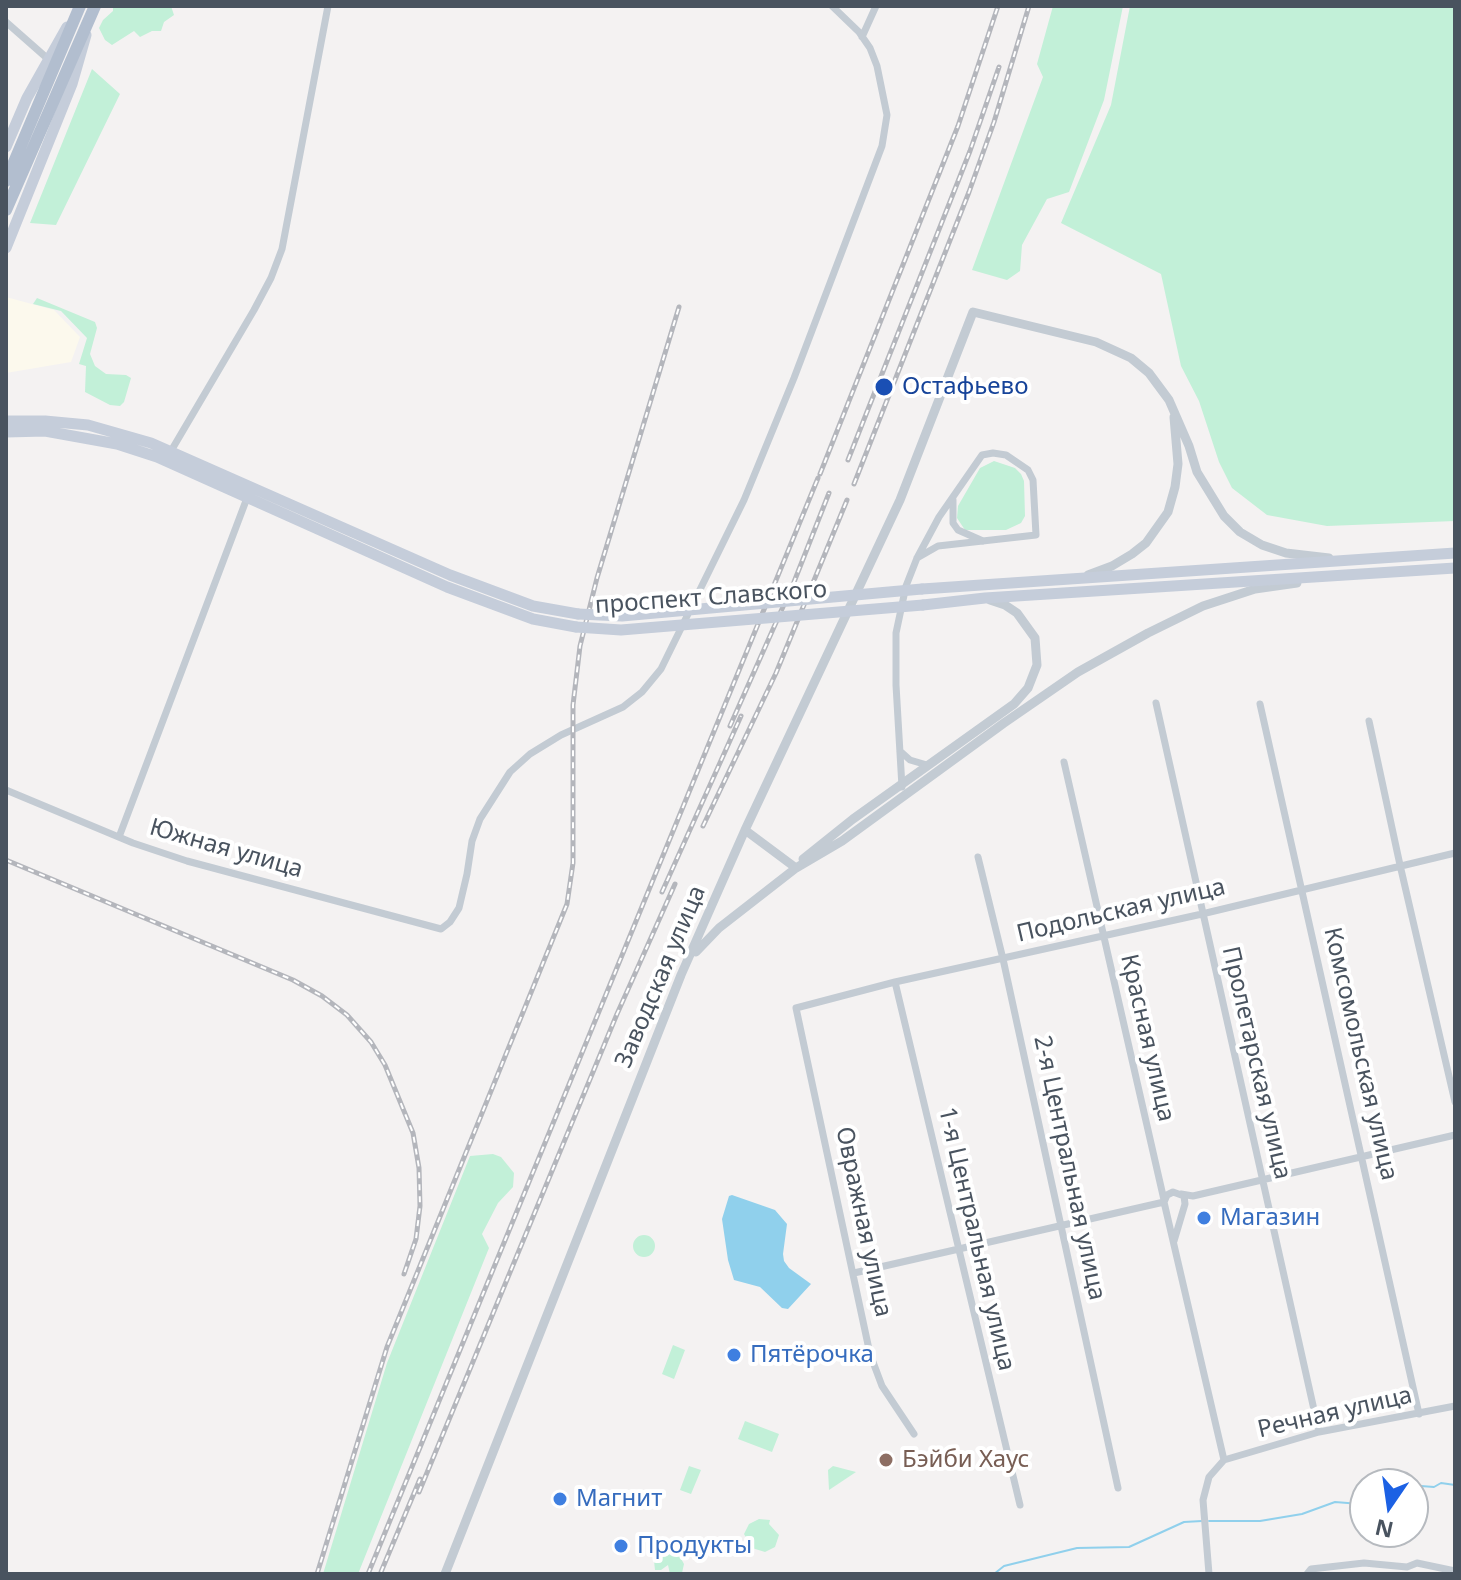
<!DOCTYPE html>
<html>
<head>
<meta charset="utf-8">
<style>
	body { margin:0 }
	#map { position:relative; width:1461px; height:1580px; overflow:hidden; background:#f4f2f2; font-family:"Noto Sans",sans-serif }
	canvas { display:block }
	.frame { position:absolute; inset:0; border:8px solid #49535f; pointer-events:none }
	.north { position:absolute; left:1349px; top:1468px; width:80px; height:80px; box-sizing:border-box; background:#fff; border:2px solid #b6babf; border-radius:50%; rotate:193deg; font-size:22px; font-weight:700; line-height:32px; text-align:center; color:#49535f }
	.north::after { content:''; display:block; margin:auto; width:28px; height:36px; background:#1c61e4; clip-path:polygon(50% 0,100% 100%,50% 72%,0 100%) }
</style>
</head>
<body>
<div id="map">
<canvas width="1461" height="1580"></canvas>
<div class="frame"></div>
<div class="north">N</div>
</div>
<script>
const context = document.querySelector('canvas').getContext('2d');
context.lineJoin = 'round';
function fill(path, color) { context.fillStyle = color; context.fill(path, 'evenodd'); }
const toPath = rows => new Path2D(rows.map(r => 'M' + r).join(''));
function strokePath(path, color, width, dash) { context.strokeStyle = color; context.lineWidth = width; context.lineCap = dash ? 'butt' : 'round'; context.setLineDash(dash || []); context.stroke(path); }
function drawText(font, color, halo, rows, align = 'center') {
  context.font = font + ' "Noto Sans",sans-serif'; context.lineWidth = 8; context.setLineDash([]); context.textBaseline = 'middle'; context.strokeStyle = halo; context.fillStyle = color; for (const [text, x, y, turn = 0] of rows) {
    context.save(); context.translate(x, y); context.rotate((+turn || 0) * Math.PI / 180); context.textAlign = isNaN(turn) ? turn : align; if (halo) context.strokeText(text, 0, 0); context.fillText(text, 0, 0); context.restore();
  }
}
fill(toPath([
	[6,297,54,310,80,337,71,362,6,373]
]), '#fcf9ed');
fill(toPath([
	[113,6,171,6,174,15,164,22,161,31,152,31,140,37,134,31,112,45,105,40,99,28,103,20,113,11],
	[1053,6,1123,6,1104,100,1069,192,1047,199,1022,245,1020,271,1007,280,972,270,1043,77,1037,64],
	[1130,6,1455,6,1455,521,1327,526,1267,515,1232,488,1219,462,1199,401,1181,366,1161,274,1061,223,1111,105],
	[92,69,120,94,56,225,30,223],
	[37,298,95,322,97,328,90,354,95,366,106,374,126,375,131,378,124,402,120,406,110,405,85,392,86,366,79,364,87,338,61,311,33,304],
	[994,461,1015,468,1021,474,1024,481,1025,516,1021,523,1006,530,965,530,957,518,958,506,980,468],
	[493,1154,501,1157,514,1173,513,1187,498,1203,482,1234,489,1248,358,1574,323,1574,387,1363,470,1156],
	'633 1246a11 11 0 1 1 22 0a11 11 0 1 1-22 0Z',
	[673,1345,685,1350,674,1379,662,1374],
	[745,1421,779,1434,772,1452,738,1439],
	[689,1466,701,1470,691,1494,680,1490],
	[833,1466,856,1472,829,1490,828,1470],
	[759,1519,770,1520,769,1524,779,1535,775,1547,765,1552,752,1548,744,1534,749,1524],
	[658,1541,658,1545,679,1555,684,1564,682,1573,670,1574,668,1565,661,1570,655,1570,652,1542]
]), '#c2f0d8');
fill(toPath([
	[732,1195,775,1210,787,1224,783,1254,784,1261,789,1268,811,1284,788,1309,782,1308,760,1287,734,1280,728,1260,722,1219,729,1196]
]), '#90d0ec');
strokePath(toPath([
	[1413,1492,1421,1486,1434,1487,1441,1483,1455,1485],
	[1209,1521,1260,1521,1302,1514,1335,1502,1360,1504,1365,1498],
	[994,1574,1004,1566,1077,1548,1129,1547,1184,1522,1202,1521]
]), '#90d0ec', 2);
strokePath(toPath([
	[6,22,48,59],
	[862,37,876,6],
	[171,451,254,310,271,278,282,249,328,6],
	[953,500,953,523,958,530,983,541],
	[1156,703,1319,1432],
	[1260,704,1419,1414],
	[1369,721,1400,865,1455,1102],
	[900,751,910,760,927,765],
	[1064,762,1164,1200],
	[902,787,896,685,896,633,906,586,917,558,939,517,982,455,993,453,1006,455,1028,470,1033,480,1036,535,938,546,917,558],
	[6,790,133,843,187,861,441,929,450,922,459,908,467,874,472,841,480,819,510,772,530,754,561,735,623,707,642,692,661,669,744,500,794,378,882,146,887,115,877,66,870,48,859,32,832,6],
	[119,837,247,498],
	[978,857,1003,959,1118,1488],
	[895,982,1020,1505],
	[1181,1194,1193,1196,1455,1135],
	[1174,1241,1185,1204,1184,1196,1173,1192,1167,1195,1164,1202,1224,1460],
	[854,1273,1164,1202],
	[914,1434,882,1386,870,1354,796,1008,895,982,1202,914,1455,853],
	[1209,1574,1203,1500,1209,1477,1224,1460,1319,1432,1455,1406],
	[1307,1574,1311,1569,1364,1563,1407,1567,1417,1563,1455,1571]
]), '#c3cbd3', 7);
strokePath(toPath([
	[1088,575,1112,566,1132,554,1146,543,1168,512,1175,487,1178,464,1174,417],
	[745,830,796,868],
	[803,859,853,819,1014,704,1028,688,1037,665,1035,638,1017,613,1005,605,990,600],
	[696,952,719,928,796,868,842,841,1004,723,1078,672,1148,633,1203,606,1255,589,1297,583],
	[445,1574,681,975,745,830,900,500,973,312,1096,342,1131,358,1149,373,1169,400,1189,446,1197,472,1224,516,1240,532,1262,545,1286,553,1329,558]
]), '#c3cbd3', 9);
strokePath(toPath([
	[6,147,27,98,67,27],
	[6,248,72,84,86,35],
	[6,421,45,421,88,425,151,443,450,575,533,606,578,614],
	[6,432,45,431,117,444,157,457,447,587,533,619,576,627],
	[922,589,1455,553],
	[923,605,985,598,1455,568]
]), '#c5cdda', 11);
strokePath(toPath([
	[6,181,80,6],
	[6,210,95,6]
]), '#b2becf', 12);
const rail = toPath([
	[848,460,970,151,999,67],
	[820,474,958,126,998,6],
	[854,484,969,192,994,122,1029,6],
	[730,726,794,582,829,493],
	[703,826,776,673,847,500],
	[6,860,293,980,322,996,347,1015,371,1042,385,1065,413,1133,419,1168,420,1206,416,1239,404,1274],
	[662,892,741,716],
	[419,1492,617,1014,675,884],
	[381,1572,420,1479],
	[317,1574,387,1347,567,904,573,863,573,705,580,646,597,578,679,307],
	[368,1574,818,478]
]);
strokePath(rail, '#b4b6bc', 5);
strokePath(rail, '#fff', 2, [6]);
strokePath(toPath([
	[578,614,622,616,922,589],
	[576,627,621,630,923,605]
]), '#c5cdda', 11);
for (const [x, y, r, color] of [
	[884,387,10,"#1a4fb4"],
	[1204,1218,8,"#3f7fe0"],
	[734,1355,8,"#3f7fe0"],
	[886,1460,8,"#8d6e63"],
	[560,1499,8,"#3f7fe0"],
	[621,1546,8,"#3f7fe0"]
]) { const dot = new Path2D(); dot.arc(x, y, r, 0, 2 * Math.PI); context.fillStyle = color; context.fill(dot); strokePath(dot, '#fff', 3); }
drawText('24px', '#164399', '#fff', [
	["Остафьево",902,387]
], 'left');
drawText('24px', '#49535f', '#fff', [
	["проспект Славского",711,598,-4],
	["Южная улица",226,849,16],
	["Подольская улица",1121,911,-13],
	["Заводская улица",661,977,-67],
	["Красная улица",1147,1038,77],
	["Комсомольская улица",1360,1054,77],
	["Пролетарская улица",1256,1063,77],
	["2-я Центральная улица",1069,1168,78],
	["Овражная улица",863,1222,78],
	["1-я Центральная улица",976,1239,77],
	["Речная улица",1335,1413,-13]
]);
drawText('24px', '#366cbe', '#fff', [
	["Магазин",1220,1218],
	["Пятёрочка",750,1355],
	["Магнит",576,1499],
	["Продукты",637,1546]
], 'left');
drawText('24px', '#785e54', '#fff', [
	["Бэйби Хаус",902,1460]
], 'left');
</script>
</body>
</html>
